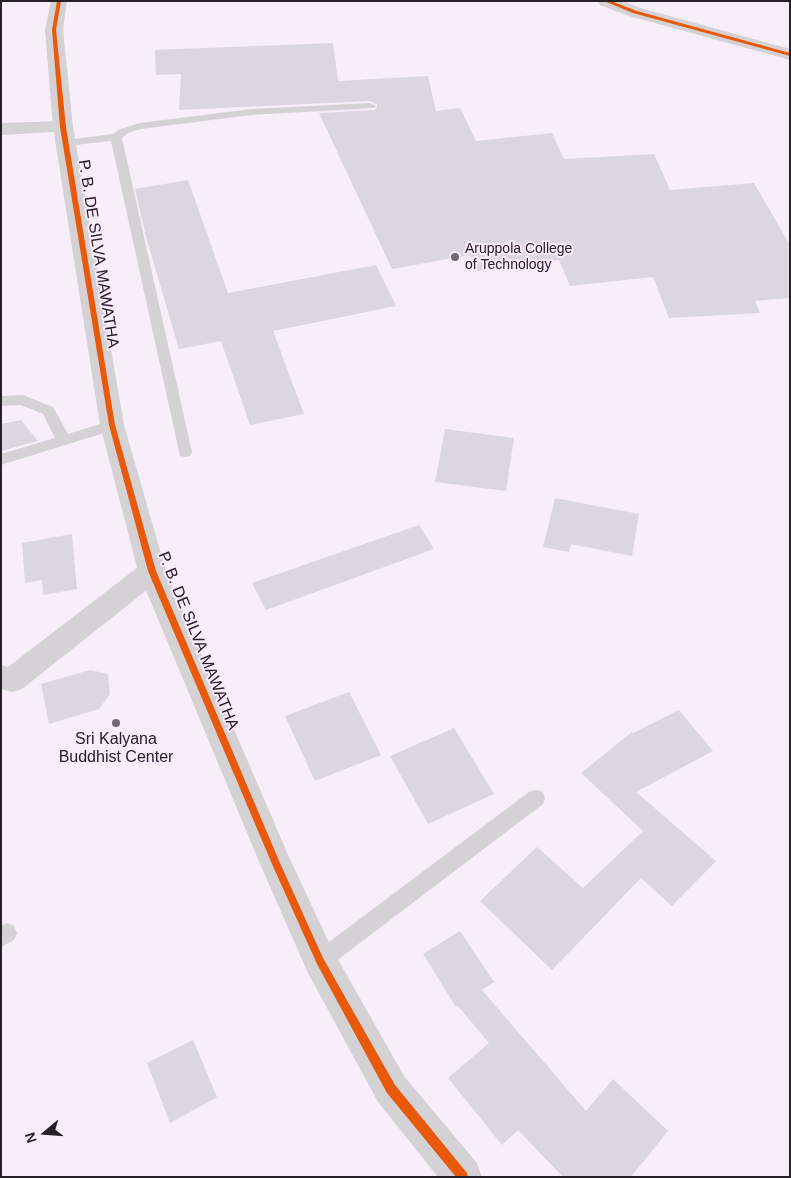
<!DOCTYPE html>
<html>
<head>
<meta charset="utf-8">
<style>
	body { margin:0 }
	#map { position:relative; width:791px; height:1178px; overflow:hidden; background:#f7eef9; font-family:Helvetica,sans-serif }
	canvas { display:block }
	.frame { position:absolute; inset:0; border:2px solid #272029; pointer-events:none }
	.north { position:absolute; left:20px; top:1108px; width:50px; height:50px; -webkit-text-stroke:4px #faeafd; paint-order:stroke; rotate:252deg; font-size:14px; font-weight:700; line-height:20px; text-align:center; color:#272029 }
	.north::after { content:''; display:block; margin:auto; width:18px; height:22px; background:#272029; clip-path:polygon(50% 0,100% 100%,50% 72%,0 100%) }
</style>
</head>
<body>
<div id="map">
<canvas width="791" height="1178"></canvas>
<div class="frame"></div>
<div class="north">N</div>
</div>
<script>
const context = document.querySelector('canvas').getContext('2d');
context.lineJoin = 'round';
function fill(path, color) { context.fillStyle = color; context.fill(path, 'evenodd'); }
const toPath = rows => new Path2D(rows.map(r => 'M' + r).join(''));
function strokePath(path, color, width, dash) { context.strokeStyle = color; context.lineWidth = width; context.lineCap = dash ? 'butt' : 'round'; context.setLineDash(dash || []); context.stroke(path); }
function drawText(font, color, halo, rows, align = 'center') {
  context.font = font + ' Helvetica,sans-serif'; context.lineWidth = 4; context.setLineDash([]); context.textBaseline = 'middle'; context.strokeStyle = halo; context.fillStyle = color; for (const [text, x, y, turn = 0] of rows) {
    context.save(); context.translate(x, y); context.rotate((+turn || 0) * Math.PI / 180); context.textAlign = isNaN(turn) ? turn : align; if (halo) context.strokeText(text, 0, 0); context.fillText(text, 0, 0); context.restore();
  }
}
fill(toPath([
	[333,43,338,81,428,76,436,111,460,108,476,141,552,133,564,159,654,154,670,190,754,183,790,245,790,298,755,301,760,313,669,318,653,277,570,286,559,260,477,271,470,255,392,269,319,113,374,110,377,107,377,104,370,101,179,110,181,74,156,75,155,50],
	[188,180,228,293,376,265,396,306,273,331,304,414,250,425,221,341,179,349,146,237,135,189],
	[21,420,38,441,1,451,1,424],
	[445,429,514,438,506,491,435,482],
	[555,498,639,514,632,556,571,544,569,552,543,547],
	[419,525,434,549,266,610,252,583],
	[72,534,77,589,43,595,42,580,25,583,22,543],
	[90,670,108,674,110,694,99,709,49,724,41,684],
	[349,692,381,755,315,781,285,716],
	[679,710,713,751,636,792,716,861,672,906,641,878,552,970,480,901,537,847,583,888,643,831,581,773,632,732,633,733],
	[454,728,494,794,428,824,390,756],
	[460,931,494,982,482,990,586,1111,613,1079,668,1131,631,1177,563,1177,518,1130,502,1145,448,1078,489,1043,458,1006,456,1007,423,954],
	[193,1040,217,1097,170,1123,147,1063]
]), '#dcd6e0');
fill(toPath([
	[370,103,376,106,374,108,251,115,141,129,128,133,122,138,192,452,190,456,185,457,180,456,111,141,66,146,60,143,66,140,113,134,120,129,140,123,251,109,370,103],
	[23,395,53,407,68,434,112,420,117,421,119,425,117,429,1,465,1,454,55,438,43,414,21,405,1,406,1,396,23,395],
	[536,790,543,792,545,798,543,804,327,968,320,971,313,968,310,961,313,954,529,792,536,790],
	[7,923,14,926,17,933,14,940,1,947,1,926,7,923]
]), '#d5d2d5');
fill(toPath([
	[598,1,622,1,641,8,790,49,790,60,629,16,600,5,598,1],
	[63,121,70,123,73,127,70,131,1,135,1,123,63,121],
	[152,560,162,564,166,571,162,578,22,689,12,692,1,689,1,665,8,667,142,564,152,560]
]), '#d5d2d5');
fill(toPath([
	[51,1,67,1,63,30,73,127,124,425,166,571,289,857,332,949,404,1076,477,1163,482,1177,438,1177,378,1102,308,973,260,864,138,571,100,425,53,127,45,30,51,1]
]), '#d5d2d5');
fill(toPath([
	[57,1,61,1,56,30,66,127,115,425,156,571,280,863,323,958,395,1085,467,1173,468,1177,456,1177,387,1093,317,964,272,864,148,571,109,425,60,127,52,30,57,1],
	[604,1,611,1,637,11,790,53,790,56,633,13,604,1]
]), '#e8590c');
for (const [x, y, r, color] of [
	[455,257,5,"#706872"],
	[116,723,5,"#706872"]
]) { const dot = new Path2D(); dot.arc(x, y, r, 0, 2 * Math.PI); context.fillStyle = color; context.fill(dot); strokePath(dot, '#faeafd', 2); }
drawText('14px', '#272029', '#faeafd', [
	["Aruppola College",465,249],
	["of Technology",465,265]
], 'left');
drawText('16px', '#272029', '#faeafd', [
	["P. B. DE SILVA MAWATHA",98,254,81],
	["P. B. DE SILVA MAWATHA",198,641,68]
]);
drawText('16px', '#272029', '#faeafd', [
	["Sri Kalyana",116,740],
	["Buddhist Center",116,758]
]);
</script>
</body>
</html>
